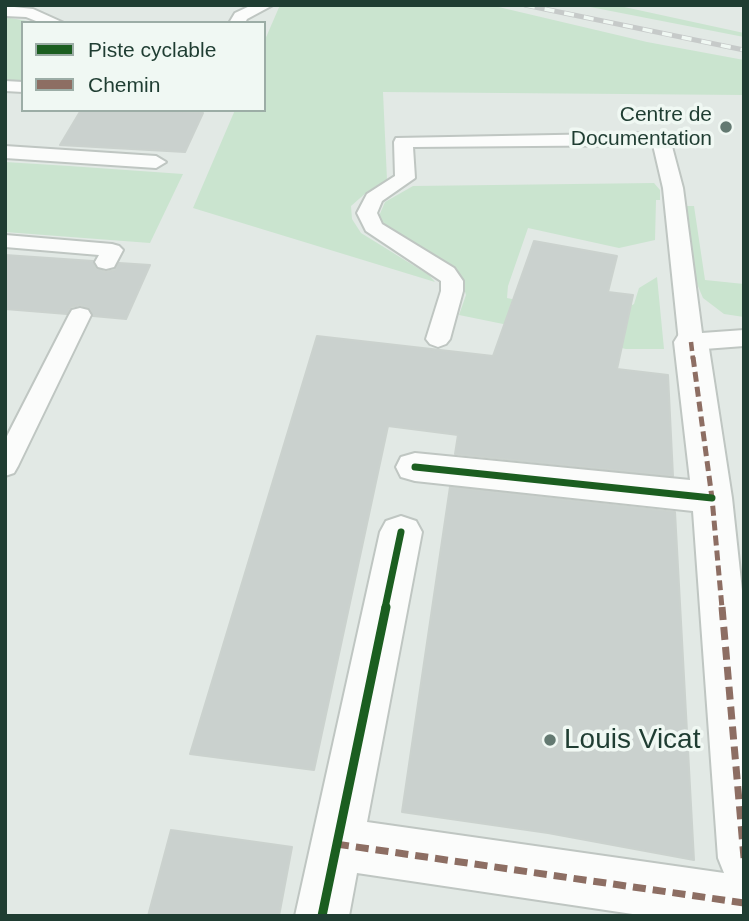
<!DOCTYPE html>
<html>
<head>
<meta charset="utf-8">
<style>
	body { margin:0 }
	#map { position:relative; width:749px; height:921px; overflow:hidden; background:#e2e9e5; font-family:Arial,sans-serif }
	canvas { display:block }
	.frame { position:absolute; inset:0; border:7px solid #1f3d32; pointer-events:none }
	.legend { position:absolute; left:21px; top:21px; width:245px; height:91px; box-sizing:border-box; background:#f0f8f3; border:2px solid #9cada6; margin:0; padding:9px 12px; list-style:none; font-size:21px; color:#1f3d32 }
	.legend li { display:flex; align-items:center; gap:14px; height:35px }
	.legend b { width:35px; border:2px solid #9cada6 }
</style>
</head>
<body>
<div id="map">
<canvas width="749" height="921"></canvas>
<div class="frame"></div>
<ul class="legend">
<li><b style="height:9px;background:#1b5e20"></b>Piste cyclable</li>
<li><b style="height:9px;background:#8d6e63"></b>Chemin</li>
</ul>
</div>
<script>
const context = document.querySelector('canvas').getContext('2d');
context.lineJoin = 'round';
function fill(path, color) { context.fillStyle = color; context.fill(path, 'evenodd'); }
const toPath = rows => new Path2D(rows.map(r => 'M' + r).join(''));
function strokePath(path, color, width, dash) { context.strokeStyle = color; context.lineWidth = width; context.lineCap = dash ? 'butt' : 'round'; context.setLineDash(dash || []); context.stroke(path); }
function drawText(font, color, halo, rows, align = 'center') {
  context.font = font + ' Arial,sans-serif'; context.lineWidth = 7; context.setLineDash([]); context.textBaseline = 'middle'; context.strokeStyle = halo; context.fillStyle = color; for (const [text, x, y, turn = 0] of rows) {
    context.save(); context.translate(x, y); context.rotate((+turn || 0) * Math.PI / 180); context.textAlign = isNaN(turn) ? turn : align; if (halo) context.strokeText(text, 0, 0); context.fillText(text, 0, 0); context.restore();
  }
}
fill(toPath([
	[280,5,490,5,647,42,744,60,744,95,383,92,387,180,367,192,351,206,352,219,361,233,429,275,435,282,193,208,235,110,264,110,264,42],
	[580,5,615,5,744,33,744,37],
	[5,17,38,23,23,23,23,82,5,82],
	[5,162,69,166,183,174,150,243,5,232],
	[654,183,660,190,660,200,656,200,655,240,619,248,528,228,508,286,507,298,596,317,623,310,634,304,639,288,657,277,664,349,626,349,459,315,466,295,460,275,453,268,381,222,379,216,385,202,413,186],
	[684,206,694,206,705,280,744,284,744,317,724,314,703,298,689,265]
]), '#cae4cf');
const building = toPath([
	[81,110,156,110,203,113,185,152,60,145,81,110],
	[534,241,617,256,608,292,633,295,617,369,668,375,673,476,455,454,458,435,388,426,314,770,190,754,317,336,493,356,534,241],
	[5,255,93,261,96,268,105,272,115,270,119,263,150,265,126,319,93,316,90,309,81,305,71,307,67,314,5,309,5,255],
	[450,487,675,512,694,860,548,833,402,812,450,487],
	[171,830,292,847,279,916,148,916,171,830]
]);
fill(building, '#cad1ce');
strokePath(building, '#cbd2ce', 2);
const lane = toPath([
	[252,5,273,5,247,19,245,23,229,23,235,13,252,5],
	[5,6,33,9,64,23,41,23,26,17,5,16,5,6],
	[5,81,23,82,23,92,5,91,5,81],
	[661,133,670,139,683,188,702,333,744,330,744,346,691,350,683,347,679,342,663,188,653,145,413,147,415,178,382,201,377,213,382,224,454,268,463,281,463,291,450,339,446,344,438,347,430,344,426,339,441,291,441,281,366,231,357,213,367,194,395,176,394,142,396,138,661,133],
	[5,146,156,156,166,162,156,168,5,158,5,146],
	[5,235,112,244,119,246,123,250,114,267,106,269,98,267,95,262,99,255,5,247,5,235],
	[80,308,88,310,91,315,18,466,14,473,5,476,5,440,69,315,72,310,80,308]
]);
const street = toPath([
	[691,331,703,334,708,342,732,498,744,609,744,916,646,916,357,873,349,916,295,916,380,532,386,521,401,516,416,521,422,532,367,822,724,873,718,858,693,511,415,481,401,477,396,467,401,457,415,453,690,480,674,342,679,334,691,331]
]);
strokePath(lane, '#bfc6c2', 4);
strokePath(street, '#bfc6c2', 4);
fill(lane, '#fbfcfb');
fill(street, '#fbfcfb');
const rail = toPath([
	[525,5,744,50]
]);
strokePath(rail, '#c6cac9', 5);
strokePath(rail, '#f0f8f3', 3.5, [10]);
strokePath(toPath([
	[691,342,693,359]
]), '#8d6e63', 4.5, [9, 4.5]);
strokePath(toPath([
	[693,357,712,498,722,608]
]), '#8d6e63', 5, [10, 5]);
strokePath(toPath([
	[722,607,744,858],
	[336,844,744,903]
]), '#8d6e63', 7, [13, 7]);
strokePath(toPath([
	[415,467,712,498],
	[385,608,401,532]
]), '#1b5e20', 7);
strokePath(toPath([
	[322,916,386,607]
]), '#1b5e20', 9);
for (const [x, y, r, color] of [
	[726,127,7,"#637971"],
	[550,740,7,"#637971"]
]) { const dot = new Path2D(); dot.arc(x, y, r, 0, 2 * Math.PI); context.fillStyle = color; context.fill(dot); strokePath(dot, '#f0f8f3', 2.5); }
drawText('21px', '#1f3d32', '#f0f8f3', [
	["Centre de",712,115],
	["Documentation",712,139]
], 'right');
drawText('28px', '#1f3d32', '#f0f8f3', [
	["Louis Vicat",564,740]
], 'left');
</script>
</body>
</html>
